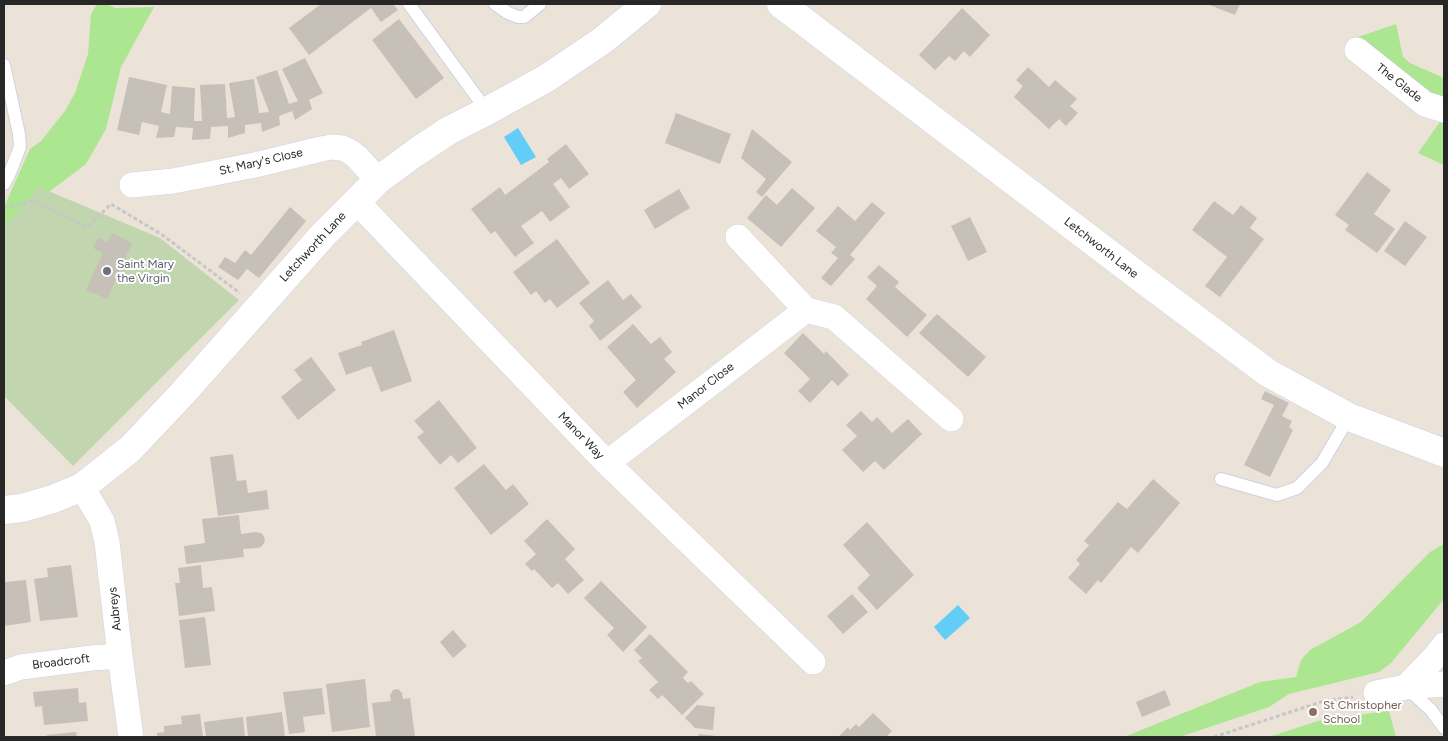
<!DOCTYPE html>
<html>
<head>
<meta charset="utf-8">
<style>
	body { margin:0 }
	#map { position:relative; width:1448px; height:741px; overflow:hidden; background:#ebe3d8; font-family:Figtree,sans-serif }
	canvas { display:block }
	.frame { position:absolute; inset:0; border:5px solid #272727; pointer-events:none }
</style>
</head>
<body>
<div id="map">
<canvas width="1448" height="741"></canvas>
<div class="frame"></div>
</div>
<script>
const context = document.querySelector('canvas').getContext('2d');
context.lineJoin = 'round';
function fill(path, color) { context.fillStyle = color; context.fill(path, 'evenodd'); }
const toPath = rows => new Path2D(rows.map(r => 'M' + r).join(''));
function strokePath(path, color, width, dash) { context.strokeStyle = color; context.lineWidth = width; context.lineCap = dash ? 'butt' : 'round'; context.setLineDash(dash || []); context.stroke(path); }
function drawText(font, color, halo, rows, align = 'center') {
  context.font = font + ' Figtree,sans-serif'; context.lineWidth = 4; context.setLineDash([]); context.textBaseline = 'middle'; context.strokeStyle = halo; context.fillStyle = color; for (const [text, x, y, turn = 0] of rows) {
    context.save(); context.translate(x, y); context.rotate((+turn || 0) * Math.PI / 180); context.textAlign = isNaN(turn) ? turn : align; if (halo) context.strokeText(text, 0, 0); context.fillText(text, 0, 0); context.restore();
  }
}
fill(toPath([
	[97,4,107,4,115,8,154,7,121,67,106,129,86,164,4,226,4,207,30,149,41,141,65,111,75,93,88,54,91,14],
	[1396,24,1403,57,1410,63,1444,78,1444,109,1381,68,1352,39],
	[1442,119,1444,120,1444,165,1418,153],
	[1444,544,1444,599,1391,663,1379,672,1289,694,1269,707,1180,737,1124,737,1260,682,1296,677,1301,660,1310,650,1361,622,1430,552],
	[1389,711,1396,737,1269,737,1324,719]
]), '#ace690');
fill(toPath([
	[39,187,160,238,239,300,73,466,4,396,4,227]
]), '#c1d6ae');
fill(toPath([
	[518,128,536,157,521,165,504,137],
	[958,605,970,618,945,640,934,627]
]), '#62cdf6');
fill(toPath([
	[321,4,393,4,398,10,381,22,371,8,309,55,289,28],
	[1207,4,1240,4,1235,15],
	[962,8,990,35,970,57,964,51,955,61,949,56,935,70,919,55],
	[399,19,444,78,416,99,372,40],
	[305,58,323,93,309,100,312,109,295,120,292,111,279,116,280,125,262,132,261,123,245,125,245,133,228,138,228,126,211,127,210,139,192,140,193,128,176,127,174,137,156,138,159,126,142,122,139,135,117,130,129,77,167,85,161,112,170,114,172,86,195,88,194,121,202,121,200,85,225,84,227,118,235,117,229,83,254,79,259,113,269,112,256,77,277,70,289,104,298,101,282,69],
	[1028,67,1049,87,1055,80,1077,99,1070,106,1078,113,1066,126,1059,119,1049,129,1014,97,1023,86,1016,80],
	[676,113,731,134,720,164,665,143],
	[752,129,792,162,762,197,756,192,766,179,741,158],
	[566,144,589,174,569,189,561,178,553,184,570,207,550,222,542,211,521,226,534,243,515,257,495,231,491,234,471,209,500,187,505,195,549,162,547,159],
	[1367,172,1391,190,1374,214,1395,229,1377,253,1345,230,1349,225,1335,215],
	[792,188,815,208,781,247,747,218,766,195,777,205],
	[679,189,690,208,655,229,644,210],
	[1214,201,1233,215,1241,205,1257,218,1250,228,1264,239,1220,297,1205,286,1227,257,1192,230],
	[872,202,885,213,850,255,855,259,831,286,821,278,838,258,831,253,836,247,816,231,838,206,855,221],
	[290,207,306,221,259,278,247,269,238,280,218,267,225,257,235,263,245,250,251,255],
	[970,217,987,252,968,261,951,226],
	[1405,221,1427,237,1405,266,1384,251],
	[112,233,132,243,107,299,86,290,103,253,93,248,98,238,107,242],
	[557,239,590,283,557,308,550,299,545,303,536,291,531,295,513,272],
	[879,265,899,282,895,287,927,315,907,337,866,299,877,286,867,277],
	[608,280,623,300,631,294,642,307,600,341,589,326,594,321,579,303],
	[937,314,986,357,968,377,919,333],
	[633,324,651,344,660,337,672,352,664,359,676,372,637,408,623,392,636,380,607,347],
	[394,330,412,381,381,392,371,366,346,375,338,353,362,345,361,342],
	[803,333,824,354,826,351,849,375,838,386,832,380,810,403,798,391,810,379,784,353],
	[311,357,336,390,298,420,281,397,302,380,294,370],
	[1265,391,1289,403,1282,416,1292,421,1289,427,1293,430,1270,477,1244,465,1274,405,1261,399],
	[439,400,477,448,458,463,451,455,440,465,417,437,424,432,414,421],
	[861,411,872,422,877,417,892,433,908,419,922,434,884,470,875,461,863,472,842,450,857,436,846,425],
	[233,454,237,481,246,480,248,493,267,490,269,509,218,516,210,457],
	[484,464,506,490,513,484,529,504,491,535,454,488],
	[1153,479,1180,503,1138,553,1131,547,1101,583,1098,580,1086,594,1068,578,1080,564,1076,560,1089,545,1084,541,1118,502,1127,509],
	[239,515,241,534,256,532,261,533,264,536,265,541,262,546,258,548,243,549,244,557,186,564,184,546,205,543,202,519],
	[547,519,575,549,565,559,584,580,568,594,558,583,552,588,534,569,532,571,525,564,536,554,524,541],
	[867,522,914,575,877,610,857,588,870,575,843,545],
	[71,565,78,617,40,621,34,579,48,577,47,568],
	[201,565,203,588,212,587,215,611,179,616,175,583,180,583,178,568],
	[26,580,31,622,4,626,4,582],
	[601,581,647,627,623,652,607,635,614,628,584,598],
	[852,594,868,612,843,634,827,616],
	[205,617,211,665,185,668,179,620],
	[453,630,467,646,453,658,440,642],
	[650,634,688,672,683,678,688,683,691,681,704,694,682,715,662,695,658,699,649,690,658,682,638,661,642,658,634,650],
	[365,679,370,727,332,732,326,684],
	[78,688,79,703,86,702,88,721,44,725,42,706,35,707,33,692],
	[322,688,325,714,303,717,305,732,289,734,283,692],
	[398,689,402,693,403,699,410,698,415,737,393,737,392,736,376,737,372,703,391,701,390,695,393,690],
	[1165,690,1171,705,1142,717,1136,702],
	[697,705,715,707,713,730,695,728,685,718],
	[282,712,285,737,248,737,246,717],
	[873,713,892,731,886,737,838,737,848,727,850,730,856,724,859,727],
	[200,714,203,737,157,737,157,733,164,732,164,726,182,724,181,716],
	[243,717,245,737,206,737,204,722],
	[76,732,77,737,47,737,47,735],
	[699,734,717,736,717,737,698,737]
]), '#c6c0b8');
const service = toPath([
	[409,4,487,111],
	[495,4,508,13,518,17,524,17,540,4],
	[4,65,19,134,20,147,9,175,4,184],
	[1221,479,1277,495,1297,488,1322,463,1349,417],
	[1406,687,1431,710,1444,728]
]);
const minor = toPath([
	[1357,50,1425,104,1444,110],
	[132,185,173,181,255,165,321,149,332,147,342,148,349,151,357,157,378,180],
	[356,201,607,463,813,662],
	[738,237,806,310,834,317,951,419],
	[607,463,806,310],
	[82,487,102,521,107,542,120,656,131,737],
	[4,673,21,667,92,658,120,656],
	[1406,687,1434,658,1444,645],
	[1376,693,1406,687,1444,684]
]);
const tertiary = toPath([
	[781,4,1137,275,1268,373,1349,417,1444,453],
	[4,510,22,508,53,499,82,487,130,449,182,394,323,235,378,180,415,153,448,131,487,111,547,78,603,40,647,4]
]);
strokePath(service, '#cdd1e2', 14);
strokePath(minor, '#cdd1e2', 26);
strokePath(tertiary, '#cdd1e2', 29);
strokePath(toPath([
	[4,208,33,201,88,227,111,204,161,234,240,293],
	[1214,737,1324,701,1353,697]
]), '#c7c7c7', 3, [4, 2.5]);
strokePath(service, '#fff', 12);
strokePath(minor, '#fff', 25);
strokePath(tertiary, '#fff', 28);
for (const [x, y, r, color] of [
	[107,271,5,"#6b7280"],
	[1313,712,5,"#8d6e63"]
]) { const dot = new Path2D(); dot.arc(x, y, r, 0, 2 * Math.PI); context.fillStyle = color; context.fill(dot); strokePath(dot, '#fff', 2); }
drawText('12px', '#272727', '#fff', [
	["The Glade",1399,83,38],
	["St. Mary's Close",261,162,-13],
	["Letchworth Lane",313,247,-47],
	["Letchworth Lane",1101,248,38],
	["Manor Close",706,386,-38],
	["Manor Way",581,436,46],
	["Aubreys",115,609,-96],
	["Broadcroft",61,662,-7]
]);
drawText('12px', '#5b616d', '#fff', [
	["Saint Mary",117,264],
	["the Virgin",117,278]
], 'left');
drawText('12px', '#785e54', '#fff', [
	["St Christopher",1323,705],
	["School",1323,719]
], 'left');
</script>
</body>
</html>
